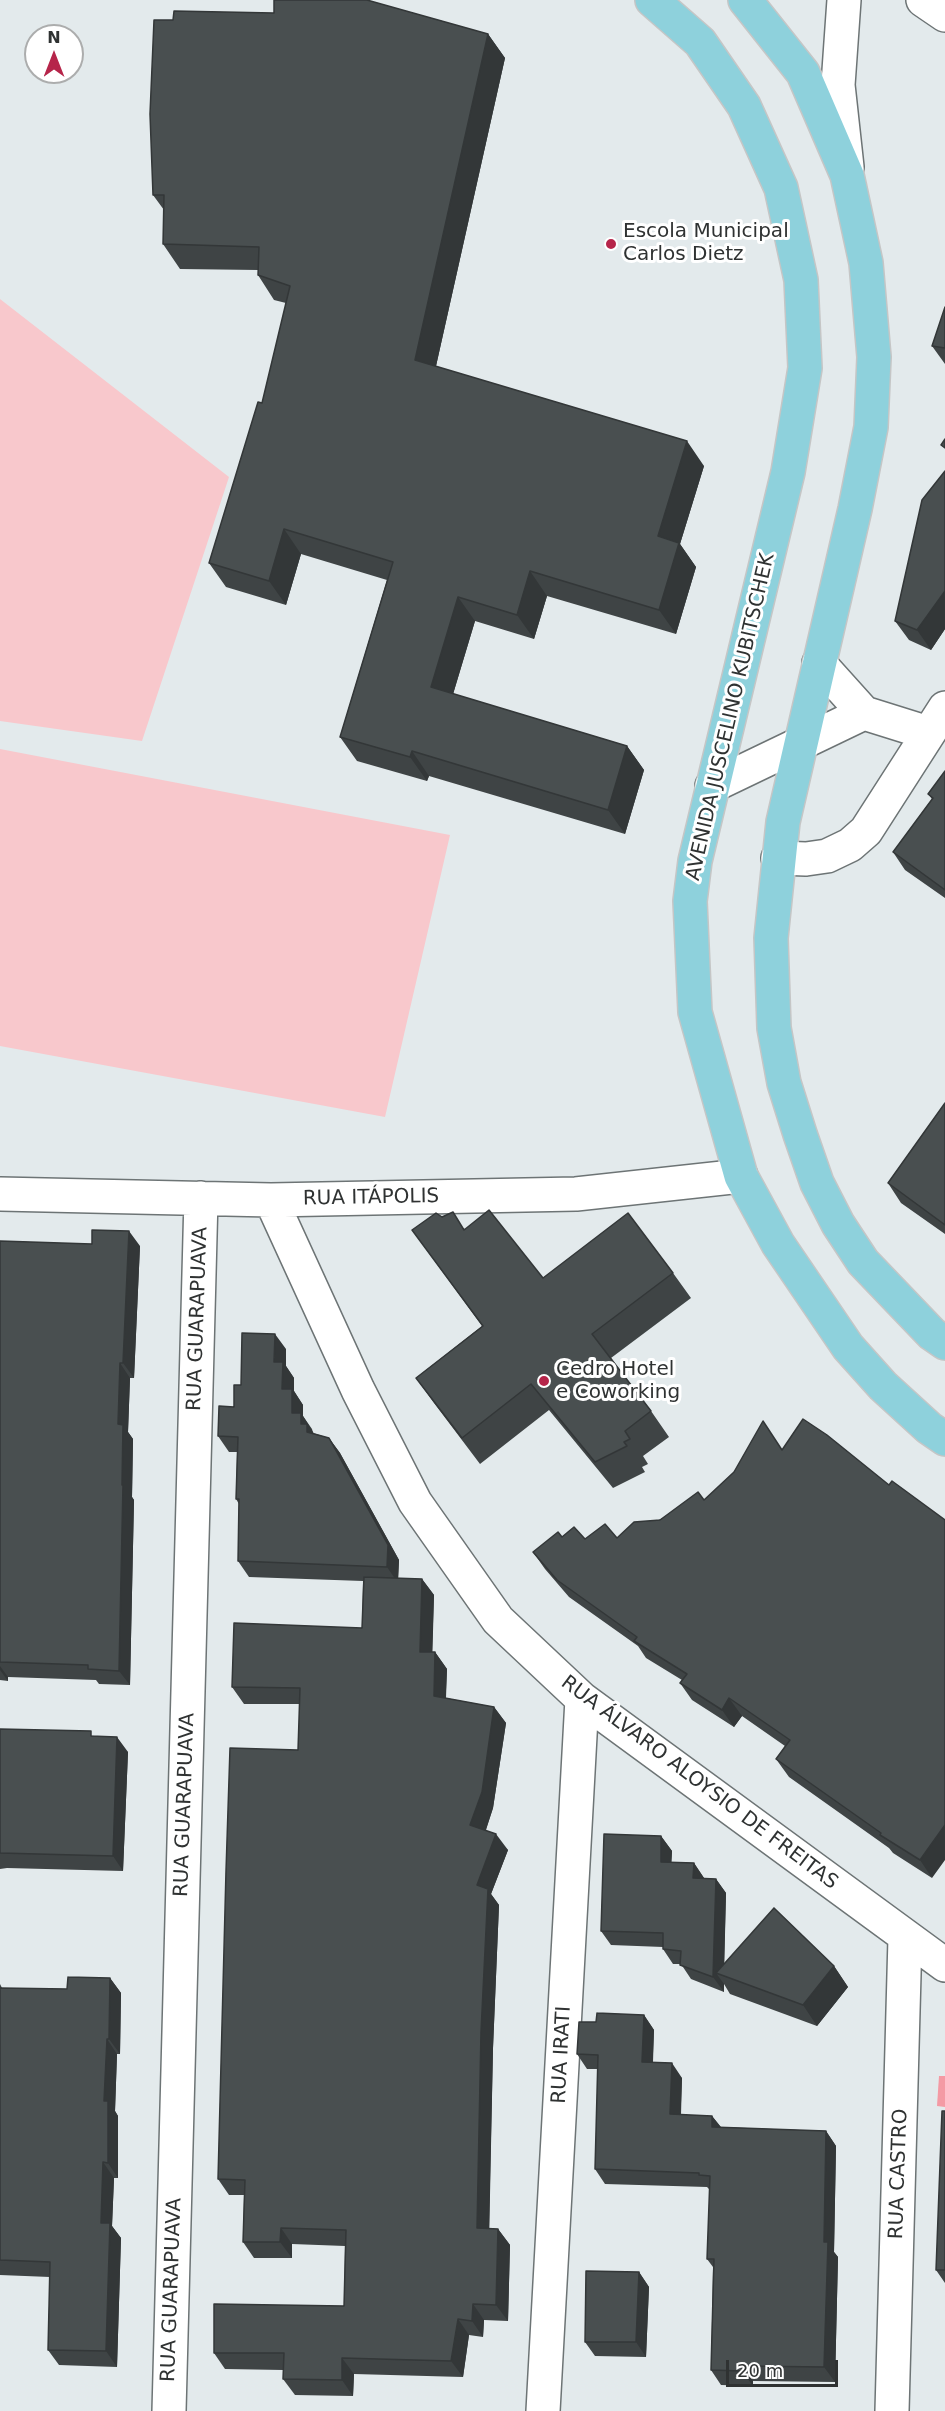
<!DOCTYPE html>
<html>
<head>
<meta charset="utf-8">
<style>
	body { margin:0 }
	#map { position:relative; width:945px; height:2411px; overflow:hidden; background:#e3eaec; font-family:"DejaVu Sans",sans-serif }
	canvas { display:block }
	.north { position:absolute; left:24px; top:24px; width:60px; height:60px; box-sizing:border-box; background:#fff; border:2px solid #acadad; border-radius:50%; rotate:0deg; font-size:16px; font-weight:700; line-height:24px; text-align:center; color:#2f3232 }
	.north::after { content:''; display:block; margin:auto; width:21px; height:27px; background:#b6254a; clip-path:polygon(50% 0,100% 100%,50% 72%,0 100%) }
	.scale { position:absolute; left:726px; top:2360px; width:112px; height:27px; box-sizing:border-box; border:3px solid #2f3232; border-top:0; padding-left:8px; font-size:18px; line-height:21px; white-space:nowrap; color:#2f3232; -webkit-text-stroke:4px #fff; paint-order:stroke }
</style>
</head>
<body>
<div id="map">
<canvas width="945" height="2411"></canvas>
<div class="north">N</div>
<div class="scale">20 m</div>
</div>
<script>
const context = document.querySelector('canvas').getContext('2d');
context.lineJoin = 'round';
function fill(path, color) { context.fillStyle = color; context.fill(path, 'evenodd'); }
const toPath = rows => new Path2D(rows.map(r => 'M' + r).join(''));
function strokePath(path, color, width, dash) { context.strokeStyle = color; context.lineWidth = width; context.lineCap = dash ? 'butt' : 'round'; context.setLineDash(dash || []); context.stroke(path); }
function drawText(font, color, halo, rows, align = 'center') {
  context.font = font + ' "DejaVu Sans",sans-serif'; context.lineWidth = 6; context.setLineDash([]); context.textBaseline = 'middle'; context.strokeStyle = halo; context.fillStyle = color; for (const [text, x, y, turn = 0] of rows) {
    context.save(); context.translate(x, y); context.rotate((+turn || 0) * Math.PI / 180); context.textAlign = isNaN(turn) ? turn : align; if (halo) context.strokeText(text, 0, 0); context.fillText(text, 0, 0); context.restore();
  }
}
fill(toPath([
	[0,299,229,477,142,741,0,721],
	[0,749,450,835,385,1117,0,1046]
]), '#f8c8cc');
fill(toPath([
	[939,2076,945,2076,945,2107,937,2106]
]), '#f49aa4');
const minor = toPath([
	[844,0,838,85,847,167],
	[819,663,864,713,928,733],
	[712,786,864,713],
	[778,858,806,859,827,856,850,845,866,831,945,708],
	[0,1194,271,1200,576,1194,741,1176],
	[271,1200,358,1390,415,1502,498,1620,582,1699,945,1965],
	[169,2411,201,1198],
	[543,2411,582,1699],
	[892,2411,905,1938]
]);
const tertiary = toPath([
	[923,0,945,15]
]);
const primary = toPath([
	[652,0,700,42,744,106,781,188,801,280,805,368,788,472,695,861,690,901,695,1012,741,1176,778,1244,848,1347,883,1386,929,1428,945,1439],
	[745,0,803,73,847,175,866,263,874,357,871,427,855,509,783,822,771,938,774,1028,784,1083,800,1134,817,1183,838,1224,863,1262,932,1334,945,1343]
]);
strokePath(minor, '#6d7475', 36);
strokePath(tertiary, '#6d7475', 36);
strokePath(primary, '#c5c6c6', 36);
strokePath(minor, '#fff', 33);
strokePath(tertiary, '#fff', 33);
strokePath(primary, '#8ed1dc', 33);
fill(toPath([
	[488,34,505,58,436,366,704,466,680,544,696,567,676,634,547,596,534,639,475,621,453,694,627,746,644,770,625,834,429,776,427,781,357,761,340,737,387,580,301,554,286,605,226,587,209,563,262,403,286,303,274,300,258,275,258,270,180,269,163,244,164,210,153,195],
	[945,307,945,364,932,346],
	[945,471,945,629,931,650,909,640,895,621],
	[945,771,945,898,905,870,893,852,932,799,928,794],
	[945,1103,945,1234,901,1203,888,1183],
	[442,1217,465,1229,543,1278,673,1273,691,1298,611,1358,651,1411,669,1437,643,1456,648,1464,642,1467,645,1472,613,1488,549,1410,480,1464,434,1403,416,1378,482,1326,412,1230],
	[0,1241,140,1246,134,1378,130,1378,128,1432,133,1439,132,1497,134,1500,130,1685,99,1684,96,1680,8,1677,8,1681,0,1680],
	[286,1349,286,1366,294,1378,294,1391,303,1405,303,1416,312,1429,313,1433,329,1438,340,1453,399,1560,398,1578,422,1579,434,1595,432,1652,435,1652,447,1669,446,1698,494,1707,506,1723,493,1808,486,1830,508,1850,491,1894,499,1905,493,2048,489,2228,498,2229,510,2245,508,2321,484,2320,483,2337,469,2335,463,2377,354,2374,353,2396,295,2395,283,2379,283,2370,225,2369,214,2353,344,2306,345,2246,292,2244,292,2258,254,2258,243,2242,244,2195,229,2195,218,2179,298,1750,300,1704,244,1704,232,1687,362,1628,363,1581,249,1577,238,1561,239,1504,236,1499,237,1452,229,1452,218,1436,234,1407,241,1385],
	[775,1439,932,1878,893,1853,889,1848,789,1777,776,1759,785,1746,742,1716,734,1727,692,1700,680,1683,682,1680,646,1658,638,1646,569,1597,545,1569,533,1552,562,1537,585,1539,617,1538,704,1500],
	[0,1729,95,1736,128,1752,123,1871,7,1868,0,1869],
	[661,1836,672,1851,671,1862,694,1863,704,1878,716,1879,726,1893,724,1964,834,1966,848,1987,817,2026,730,1994,724,1984,724,1992,691,1979,681,1964,673,1964,663,1949,663,1947,611,1945,601,1931],
	[110,1978,121,1993,120,2054,117,2054,115,2111,118,2116,118,2178,114,2178,112,2226,121,2238,117,2367,59,2365,48,2350,50,2277,0,2275,0,2282,0,1984,2,1988,67,1989],
	[644,2015,654,2030,653,2062,682,2078,681,2115,712,2116,721,2127,826,2131,836,2146,834,2252,838,2257,835,2382,753,2381,753,2386,721,2385,711,2370,713,2267,707,2259,710,2190,707,2187,605,2184,595,2169,598,2069,587,2069,577,2054,596,2022],
	[945,2111,945,2283,936,2270],
	[639,2272,649,2287,646,2357,595,2356,585,2342]
]), '#3f4445');
fill(toPath([
	[488,34,505,58,432,384,415,360],
	[687,441,704,466,680,544,696,567,676,634,659,610,658,536],
	[284,529,301,554,286,605,269,581],
	[530,571,547,596,534,639,517,615],
	[945,591,945,629,931,650,917,630],
	[458,597,475,621,448,711,431,687],
	[627,746,644,770,625,834,608,810],
	[412,751,429,776,427,781,410,757],
	[129,1231,140,1246,134,1378,123,1363],
	[275,1334,286,1349,286,1366,294,1378,294,1391,303,1405,303,1416,318,1440,318,1447,292,1413,282,1389,274,1362],
	[120,1363,130,1378,128,1432,133,1439,132,1497,134,1500,130,1685,119,1671,118,1424],
	[329,1438,340,1453,399,1560,398,1583,387,1567],
	[422,1579,434,1595,432,1668,420,1652],
	[435,1652,447,1669,445,1712,434,1696],
	[0,1666,8,1677,8,1681,0,1670],
	[729,1698,742,1716,734,1727,722,1710],
	[494,1707,506,1723,493,1808,482,1841,470,1825],
	[117,1737,128,1752,123,1871,113,1856],
	[945,1825,945,1860,932,1878,920,1860],
	[496,1834,508,1850,491,1894,499,1905,493,2048,489,2244,477,2228,477,1885],
	[661,1836,672,1851,671,1876,661,1862],
	[694,1863,704,1878,703,1892,693,1878],
	[716,1879,726,1893,724,1976,716,1973,724,1984,724,1992,713,1977],
	[834,1966,848,1987,817,2026,803,2005],
	[110,1978,121,1993,120,2054,109,2039],
	[644,2015,654,2030,652,2077,642,2062],
	[107,2039,117,2054,115,2111,118,2116,118,2178,108,2163,104,2101],
	[672,2063,682,2078,680,2129,670,2114],
	[712,2116,723,2130,712,2127],
	[826,2131,836,2146,834,2252,838,2257,835,2382,824,2367,824,2242],
	[103,2162,114,2178,112,2226,121,2238,117,2367,106,2351,101,2223],
	[281,2228,292,2244,292,2258,280,2242],
	[498,2229,510,2245,508,2321,496,2305],
	[639,2272,649,2287,646,2357,636,2342],
	[473,2304,484,2320,483,2337,472,2321],
	[458,2319,469,2335,463,2377,451,2361],
	[342,2358,354,2374,353,2396,342,2380],
	[742,2366,753,2381,753,2386,742,2371]
]), '#333738');
const building = toPath([
	[274,0,367,0,488,34,415,360,687,441,658,536,679,543,659,610,530,571,517,615,458,597,431,687,627,746,608,810,412,751,410,757,340,737,393,562,284,529,269,581,209,563,258,402,262,403,290,286,258,275,259,247,163,244,164,195,153,195,150,114,154,20,173,20,174,11,274,13,274,0],
	[945,307,945,348,932,346,945,307],
	[945,439,945,448,941,445,945,439],
	[945,471,945,591,917,630,895,621,922,500,945,471],
	[945,771,945,890,893,852,933,798,928,794,945,771],
	[945,1103,945,1225,888,1183,945,1103],
	[489,1210,543,1278,628,1213,673,1273,592,1334,651,1411,625,1431,630,1439,624,1442,627,1446,595,1462,531,1384,462,1438,416,1378,483,1326,412,1230,436,1213,442,1217,453,1212,464,1230,489,1210],
	[92,1230,129,1231,123,1363,120,1363,118,1424,123,1425,122,1485,123,1485,119,1671,88,1669,88,1665,0,1662,0,1241,92,1244,92,1230],
	[242,1333,275,1334,274,1362,283,1362,282,1389,292,1389,292,1413,301,1413,301,1424,307,1424,307,1432,329,1438,388,1545,387,1567,238,1561,239,1499,236,1499,238,1437,218,1436,219,1406,234,1407,234,1385,241,1385,242,1333],
	[803,1419,827,1435,889,1485,892,1481,945,1520,945,1825,920,1860,880,1835,881,1833,776,1759,790,1740,729,1698,722,1710,680,1683,687,1674,634,1641,637,1637,557,1580,533,1552,558,1532,562,1537,574,1527,585,1539,605,1524,617,1538,634,1522,660,1520,698,1492,704,1500,734,1472,763,1421,782,1450,803,1419],
	[364,1577,422,1579,420,1652,435,1652,434,1696,494,1707,482,1792,470,1825,496,1834,477,1885,488,1889,481,2032,477,2228,498,2229,496,2305,473,2304,472,2321,458,2319,451,2361,342,2358,342,2380,283,2379,284,2353,214,2353,214,2304,344,2306,346,2230,281,2228,280,2242,243,2242,245,2180,218,2179,226,1871,230,1748,298,1750,300,1688,232,1687,234,1623,362,1628,364,1577],
	[0,1729,91,1731,91,1736,117,1737,113,1856,0,1853,0,1729],
	[604,1834,661,1836,661,1862,694,1863,693,1878,716,1879,713,1977,680,1965,681,1951,663,1949,663,1933,601,1931,604,1834],
	[774,1908,834,1966,803,2005,716,1973,774,1908],
	[68,1977,110,1978,109,2039,107,2039,104,2101,108,2101,108,2163,103,2162,101,2223,110,2223,106,2351,48,2350,50,2262,0,2260,0,1988,67,1989,68,1977],
	[597,2013,644,2015,642,2062,672,2063,670,2114,712,2116,712,2127,826,2131,824,2242,828,2242,824,2367,742,2366,742,2371,711,2370,714,2259,707,2259,710,2176,699,2175,699,2173,595,2169,598,2055,577,2054,579,2022,596,2022,597,2013],
	[942,2111,945,2111,945,2270,936,2270,942,2111],
	[586,2271,639,2272,636,2342,585,2342,586,2271]
]);
fill(building, '#494f50');
strokePath(building, '#333738', 1.5);
for (const [x, y, r, color] of [
	[611,244,6,"#b6254a"],
	[544,1381,6,"#b6254a"]
]) { const dot = new Path2D(); dot.arc(x, y, r, 0, 2 * Math.PI); context.fillStyle = color; context.fill(dot); strokePath(dot, '#fff', 2); }
drawText('20px', '#2f3232', '#fff', [
	["Escola Municipal",623,232],
	["Carlos Dietz",623,255],
	["Cedro Hotel",556,1370],
	["e Coworking",556,1393]
], 'left');
drawText('20px', '#2f3232', '#fff', [
	["AVENIDA JUSCELINO KUBITSCHEK",731,717,-77],
	["RUA ITÁPOLIS",371,1198,-1],
	["RUA GUARAPUAVA",198,1319,-88],
	["RUA ÁLVARO ALOYSIO DE FREITAS",699,1783,37],
	["RUA GUARAPUAVA",185,1805,-88],
	["RUA IRATI",562,2055,-87],
	["RUA CASTRO",899,2174,-88],
	["RUA GUARAPUAVA",172,2290,-88]
]);
</script>
</body>
</html>
